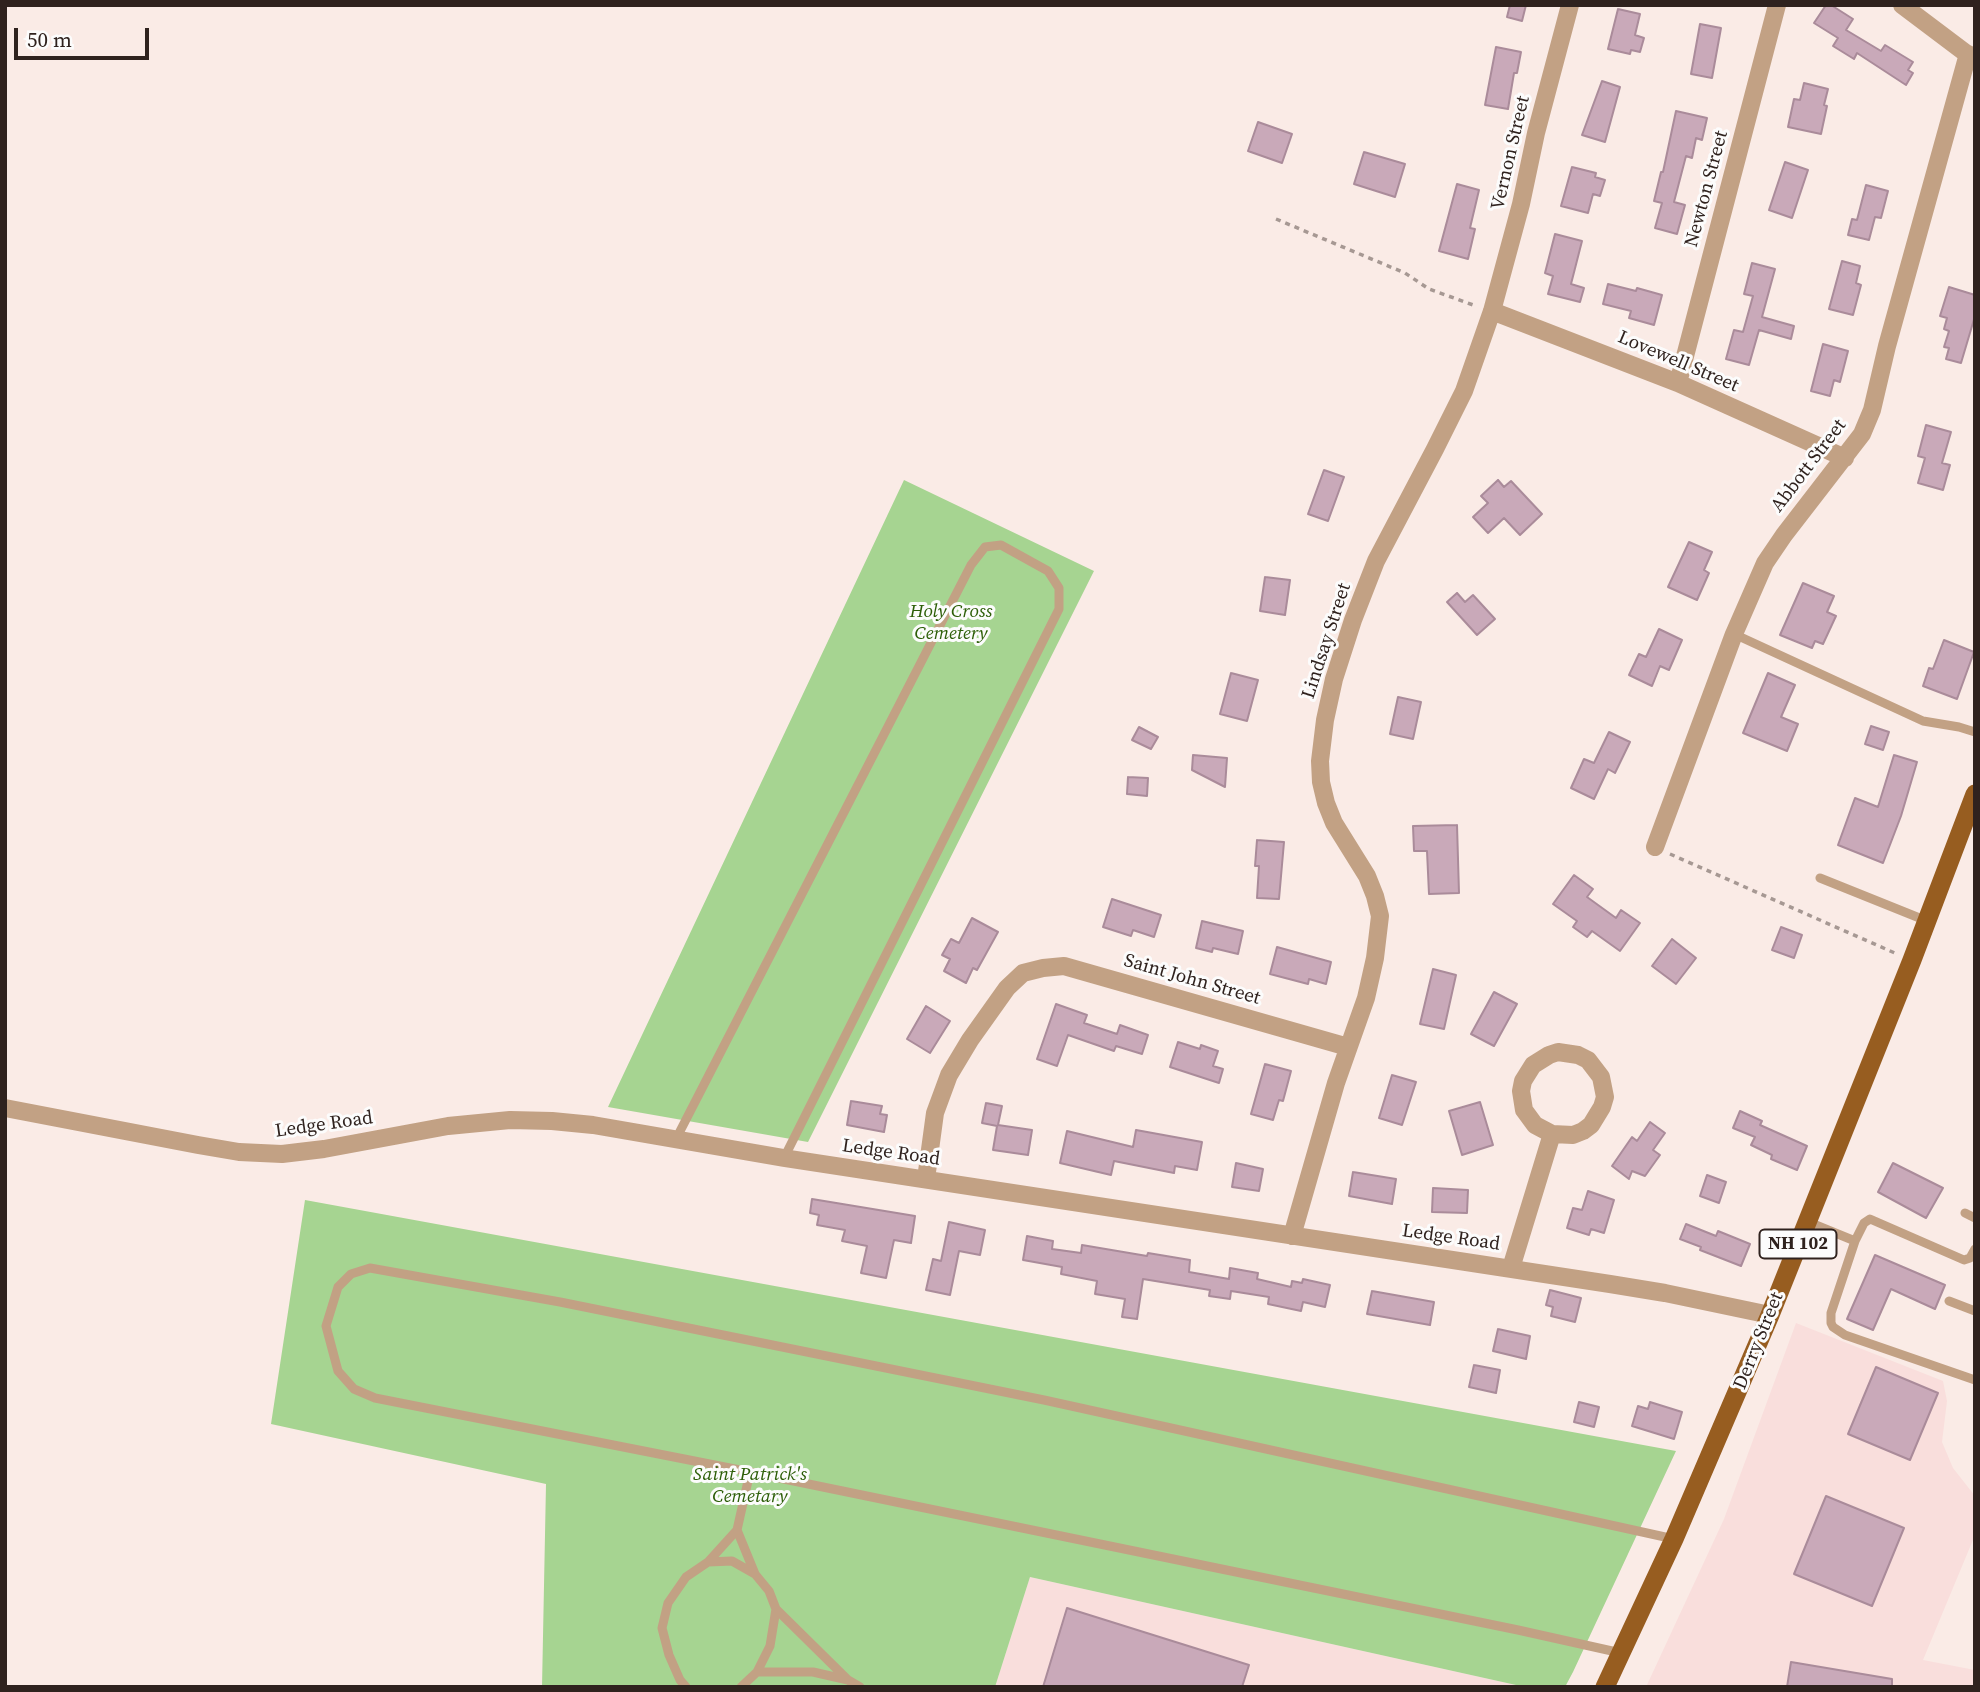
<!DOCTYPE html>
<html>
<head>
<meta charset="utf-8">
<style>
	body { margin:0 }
	#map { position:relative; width:1980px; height:1692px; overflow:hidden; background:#faebe6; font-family:"Source Serif 4",serif }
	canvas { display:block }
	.frame { position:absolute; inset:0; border:7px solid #2f221e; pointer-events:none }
	.scale { position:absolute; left:14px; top:28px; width:135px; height:32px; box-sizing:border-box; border:4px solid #2f221e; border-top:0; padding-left:9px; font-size:21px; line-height:24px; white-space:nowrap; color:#2f221e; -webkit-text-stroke:5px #fcfcfc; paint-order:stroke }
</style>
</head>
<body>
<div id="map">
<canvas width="1980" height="1692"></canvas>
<div class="frame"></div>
<div class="scale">50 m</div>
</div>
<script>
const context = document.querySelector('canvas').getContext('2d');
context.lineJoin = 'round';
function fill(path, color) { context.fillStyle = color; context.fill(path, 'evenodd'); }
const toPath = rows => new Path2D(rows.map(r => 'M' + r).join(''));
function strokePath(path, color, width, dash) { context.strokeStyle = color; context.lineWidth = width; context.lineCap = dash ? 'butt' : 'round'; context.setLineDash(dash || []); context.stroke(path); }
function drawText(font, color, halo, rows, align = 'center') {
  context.font = font + ' "Source Serif 4",serif'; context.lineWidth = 6; context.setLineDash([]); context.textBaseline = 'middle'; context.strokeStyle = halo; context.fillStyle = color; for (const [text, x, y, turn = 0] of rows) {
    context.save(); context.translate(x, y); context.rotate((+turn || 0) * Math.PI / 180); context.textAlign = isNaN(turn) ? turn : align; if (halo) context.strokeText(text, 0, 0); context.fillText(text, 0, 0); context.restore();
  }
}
fill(toPath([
	[1796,1323,1943,1381,1947,1401,1942,1442,1953,1468,1975,1496,1975,1535,1923,1660,1975,1670,1975,1687,1646,1687,1724,1519],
	[1030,1577,1525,1687,995,1687]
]), '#f9dedc');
fill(toPath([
	[904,480,1094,571,808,1142,608,1107],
	[305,1200,1676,1451,1573,1672,1565,1687,1525,1687,1030,1577,995,1687,542,1687,546,1484,271,1424]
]), '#a6d491');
const building = toPath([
	[1510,5,1526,5,1522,21,1507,17,1510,5],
	[1826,5,1831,5,1853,19,1846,30,1881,51,1885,45,1913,62,1908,70,1913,73,1906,85,1857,53,1854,59,1833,46,1838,38,1814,23,1826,5],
	[1618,9,1640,14,1635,35,1644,38,1640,52,1631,50,1630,54,1608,49,1618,9],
	[1700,24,1721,28,1712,78,1691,74,1700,24],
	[1496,47,1521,52,1517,73,1514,73,1508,109,1485,105,1496,47],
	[1602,81,1620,87,1605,142,1582,135,1602,81],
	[1804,83,1828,89,1824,105,1827,106,1821,134,1788,127,1794,99,1800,100,1804,83],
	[1676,111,1707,118,1702,140,1696,138,1692,158,1686,156,1674,202,1685,205,1677,234,1655,228,1662,203,1654,201,1661,172,1663,172,1676,111],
	[1258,122,1292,134,1282,163,1248,151,1258,122],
	[1364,152,1405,164,1395,197,1354,184,1364,152],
	[1785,162,1808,170,1792,218,1769,210,1785,162],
	[1572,167,1596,173,1595,177,1605,180,1600,196,1593,194,1588,213,1561,206,1572,167],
	[1457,184,1479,190,1470,228,1475,229,1468,259,1439,251,1457,184],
	[1866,185,1888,191,1881,218,1875,217,1869,240,1848,235,1852,219,1857,220,1866,185],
	[1555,234,1582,241,1571,284,1584,288,1580,302,1548,294,1553,276,1545,273,1555,234],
	[1842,261,1860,266,1856,283,1861,285,1853,315,1829,309,1842,261],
	[1752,263,1775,269,1762,317,1794,326,1791,339,1759,330,1749,365,1726,359,1734,330,1743,332,1753,296,1744,294,1752,263],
	[1608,284,1636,291,1637,288,1662,295,1654,325,1629,318,1631,311,1603,304,1608,284],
	[1949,287,1975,295,1975,316,1961,363,1946,359,1949,348,1944,347,1949,331,1944,329,1947,318,1940,316,1949,287],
	[1823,344,1848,351,1840,382,1834,380,1830,396,1811,391,1823,344],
	[1926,425,1951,432,1942,463,1950,465,1943,490,1918,483,1925,458,1918,456,1926,425],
	[1324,470,1344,477,1328,521,1308,514,1324,470],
	[1498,480,1504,487,1511,481,1542,514,1520,535,1504,518,1488,533,1473,517,1488,503,1481,496,1498,480],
	[1689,542,1712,552,1704,570,1709,573,1697,600,1668,587,1689,542],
	[1265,577,1290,580,1285,615,1260,611,1265,577],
	[1803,583,1834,596,1827,612,1836,616,1823,644,1815,641,1812,648,1780,635,1803,583],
	[1457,593,1465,602,1473,595,1495,619,1477,635,1447,602,1457,593],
	[1659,629,1682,640,1669,670,1660,666,1652,686,1629,675,1639,654,1646,657,1659,629],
	[1944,640,1974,652,1957,699,1923,686,1929,668,1933,669,1944,640],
	[1231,673,1258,680,1247,721,1220,714,1231,673],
	[1768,673,1795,685,1781,717,1798,724,1787,751,1743,733,1768,673],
	[1398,697,1421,702,1413,739,1390,734,1398,697],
	[1871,726,1889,732,1883,750,1865,744,1871,726],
	[1139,727,1158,737,1151,749,1132,740,1139,727],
	[1609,732,1630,742,1615,773,1608,769,1594,799,1571,788,1584,759,1594,763,1609,732],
	[1193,755,1227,758,1225,787,1192,770,1193,755],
	[1894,755,1917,762,1901,816,1883,863,1838,845,1855,798,1878,807,1894,755],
	[1128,777,1148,778,1147,796,1127,794,1128,777],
	[1457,825,1459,893,1429,894,1427,851,1414,851,1413,826,1457,825],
	[1257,840,1284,842,1279,899,1257,898,1259,866,1255,866,1257,840],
	[1574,875,1593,889,1587,897,1616,918,1621,910,1640,923,1620,951,1592,931,1587,937,1573,927,1577,921,1553,904,1574,875],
	[1112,899,1161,915,1154,937,1133,930,1131,936,1103,927,1112,899],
	[972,918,998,932,977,970,973,968,966,983,944,971,950,959,942,955,951,939,959,943,972,918],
	[1202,921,1243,931,1238,954,1213,948,1212,952,1196,948,1202,921],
	[1781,927,1802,935,1794,958,1772,950,1781,927],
	[1672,939,1696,958,1676,984,1652,966,1672,939],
	[1277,947,1331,962,1326,984,1309,979,1308,984,1270,974,1277,947],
	[1433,969,1456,975,1444,1029,1420,1024,1433,969],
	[1494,992,1517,1004,1494,1046,1471,1034,1494,992],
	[1056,1004,1087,1015,1084,1023,1117,1034,1120,1025,1148,1035,1142,1054,1116,1046,1114,1051,1068,1035,1057,1066,1037,1059,1056,1004],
	[926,1006,950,1021,930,1053,907,1039,926,1006],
	[1178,1042,1200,1049,1201,1045,1218,1051,1213,1066,1223,1069,1219,1083,1170,1067,1178,1042],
	[1265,1064,1291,1071,1283,1101,1279,1100,1273,1120,1251,1114,1265,1064],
	[1392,1075,1416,1082,1402,1125,1379,1118,1392,1075],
	[851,1101,882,1106,880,1114,887,1115,884,1132,847,1125,851,1101],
	[1480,1102,1493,1145,1462,1155,1449,1111,1480,1102],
	[986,1103,1002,1106,998,1125,1032,1130,1028,1155,993,1150,997,1126,982,1123,986,1103],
	[1740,1111,1762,1121,1760,1125,1807,1146,1797,1170,1771,1159,1772,1155,1751,1145,1755,1137,1733,1128,1740,1111],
	[1650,1122,1665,1133,1653,1150,1660,1155,1645,1176,1632,1171,1629,1179,1612,1166,1632,1137,1637,1141,1650,1122],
	[1136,1130,1202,1142,1197,1170,1175,1166,1174,1173,1114,1161,1111,1175,1060,1163,1067,1131,1133,1147,1136,1130],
	[1236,1163,1263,1169,1259,1191,1232,1187,1236,1163],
	[1893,1163,1943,1188,1926,1218,1878,1192,1893,1163],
	[1353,1172,1396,1179,1392,1204,1349,1196,1353,1172],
	[1707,1175,1726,1182,1719,1203,1700,1196,1707,1175],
	[1433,1188,1468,1190,1467,1213,1432,1212,1433,1188],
	[1588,1191,1614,1200,1604,1233,1591,1229,1589,1235,1567,1228,1573,1208,1582,1210,1588,1191],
	[812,1199,915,1216,911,1243,894,1240,886,1278,861,1273,867,1246,842,1241,845,1230,817,1225,819,1215,810,1213,812,1199],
	[949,1222,985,1230,980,1255,959,1251,950,1295,926,1290,933,1259,941,1261,949,1222],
	[1686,1224,1716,1236,1718,1231,1750,1244,1741,1266,1700,1250,1701,1247,1680,1239,1686,1224],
	[1027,1236,1053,1241,1052,1249,1081,1253,1082,1245,1147,1256,1148,1253,1190,1260,1189,1272,1229,1279,1230,1268,1258,1273,1257,1279,1291,1287,1292,1281,1302,1283,1303,1279,1330,1285,1325,1307,1303,1302,1301,1311,1268,1304,1269,1297,1231,1291,1230,1299,1209,1296,1210,1290,1143,1279,1137,1319,1122,1317,1125,1299,1095,1294,1097,1281,1061,1274,1062,1267,1023,1260,1027,1236],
	[1875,1255,1945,1285,1935,1309,1891,1289,1873,1330,1847,1319,1875,1255],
	[1550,1290,1581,1298,1575,1322,1551,1316,1553,1307,1546,1305,1550,1290],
	[1372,1291,1434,1302,1430,1325,1367,1314,1372,1291],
	[1498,1329,1530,1336,1526,1359,1493,1351,1498,1329],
	[1474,1365,1500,1370,1496,1393,1469,1387,1474,1365],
	[1876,1367,1938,1393,1910,1460,1848,1434,1876,1367],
	[1579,1402,1599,1407,1594,1427,1574,1422,1579,1402],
	[1650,1402,1682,1412,1674,1439,1632,1426,1638,1406,1648,1409,1650,1402],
	[1826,1496,1904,1528,1872,1606,1794,1574,1826,1496],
	[1067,1608,1249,1665,1242,1687,1043,1687,1067,1608],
	[1791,1662,1892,1679,1892,1687,1787,1687,1791,1662]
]);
fill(building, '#c9a9b9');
strokePath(building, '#aa8b9a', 2);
strokePath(toPath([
	[1276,219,1405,273,1429,289,1476,306],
	[1670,854,1897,954]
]), '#a69893', 3.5, [5, 5]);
strokePath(toPath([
	[1734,634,1923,721,1959,727,1975,732],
	[1820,878,1927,921],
	[676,1139,971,565,985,547,1001,545,1048,571,1059,588,1059,609,784,1158],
	[1965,1213,1975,1218],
	[1806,1221,1855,1241,1864,1223,1870,1219,1964,1260,1970,1258,1975,1249],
	[1855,1241,1831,1313,1831,1323,1833,1327,1845,1335,1975,1380],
	[1949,1301,1975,1311],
	[737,1530,755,1574],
	[708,1562,737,1530,750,1472],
	[776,1609,847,1679],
	[1621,1653,1518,1630,750,1472,375,1398,354,1389,338,1371,326,1326,338,1287,351,1274,370,1268,560,1302,1044,1400,1674,1539],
	[757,1672,813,1672,848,1680,860,1687],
	[686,1687,680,1680,669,1655,662,1628,668,1603,686,1577,708,1562,732,1561,755,1574,769,1591,776,1609,770,1646,757,1672,741,1687]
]), '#c2a184', 9);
strokePath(toPath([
	[1902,5,1975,60],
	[1492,311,1678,383,1845,458],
	[1678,383,1777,5],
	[1655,847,1734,634,1765,563,1784,535,1862,434,1872,410,1887,346,1968,54],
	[5,1108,198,1145,239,1152,282,1154,324,1149,448,1126,510,1120,552,1121,593,1125,784,1158,1610,1284,1665,1293,1770,1315],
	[926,1179,935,1113,949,1075,970,1040,1007,988,1023,973,1043,968,1064,966,1348,1047],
	[1292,1236,1336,1083,1366,998,1375,958,1380,916,1375,896,1367,876,1334,823,1326,803,1321,782,1320,761,1325,720,1334,679,1353,620,1376,561,1435,449,1464,391,1492,311,1521,204,1536,133,1570,5],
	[1511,1268,1552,1134,1573,1135,1583,1131,1591,1125,1602,1107,1605,1097,1601,1077,1588,1060,1578,1055,1558,1052,1549,1055,1533,1065,1523,1081,1521,1091,1524,1110,1535,1125,1552,1134]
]), '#c2a184', 18);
strokePath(toPath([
	[1605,1687,1674,1539,1770,1315,1912,960,1975,794]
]), '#975d20', 19);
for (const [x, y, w] of [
	[1798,1244,77]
]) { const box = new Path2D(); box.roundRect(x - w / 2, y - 14.5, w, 29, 5); context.fillStyle = '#fcfcfc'; context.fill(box); strokePath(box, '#2f221e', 2); }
drawText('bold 18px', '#2f221e', null, [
	["NH 102",1798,1244]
]);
drawText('19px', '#2f221e', '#fcfcfc', [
	["Vernon Street",1511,153,-77],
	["Newton Street",1707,189,-75],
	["Lovewell Street",1678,362,23],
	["Abbott Street",1809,466,-53],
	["Lindsay Street",1327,641,-72],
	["Saint John Street",1192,980,16],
	["Ledge Road",324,1125,-8],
	["Ledge Road",891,1153,8],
	["Ledge Road",1451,1238,8],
	["Derry Street",1759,1341,-68]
]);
drawText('italic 19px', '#2c5e07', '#fcfcfc', [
	["Holy Cross",951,612],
	["Cemetery",951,634],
	["Saint Patrick's",750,1475],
	["Cemetary",750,1497]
]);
</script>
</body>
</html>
